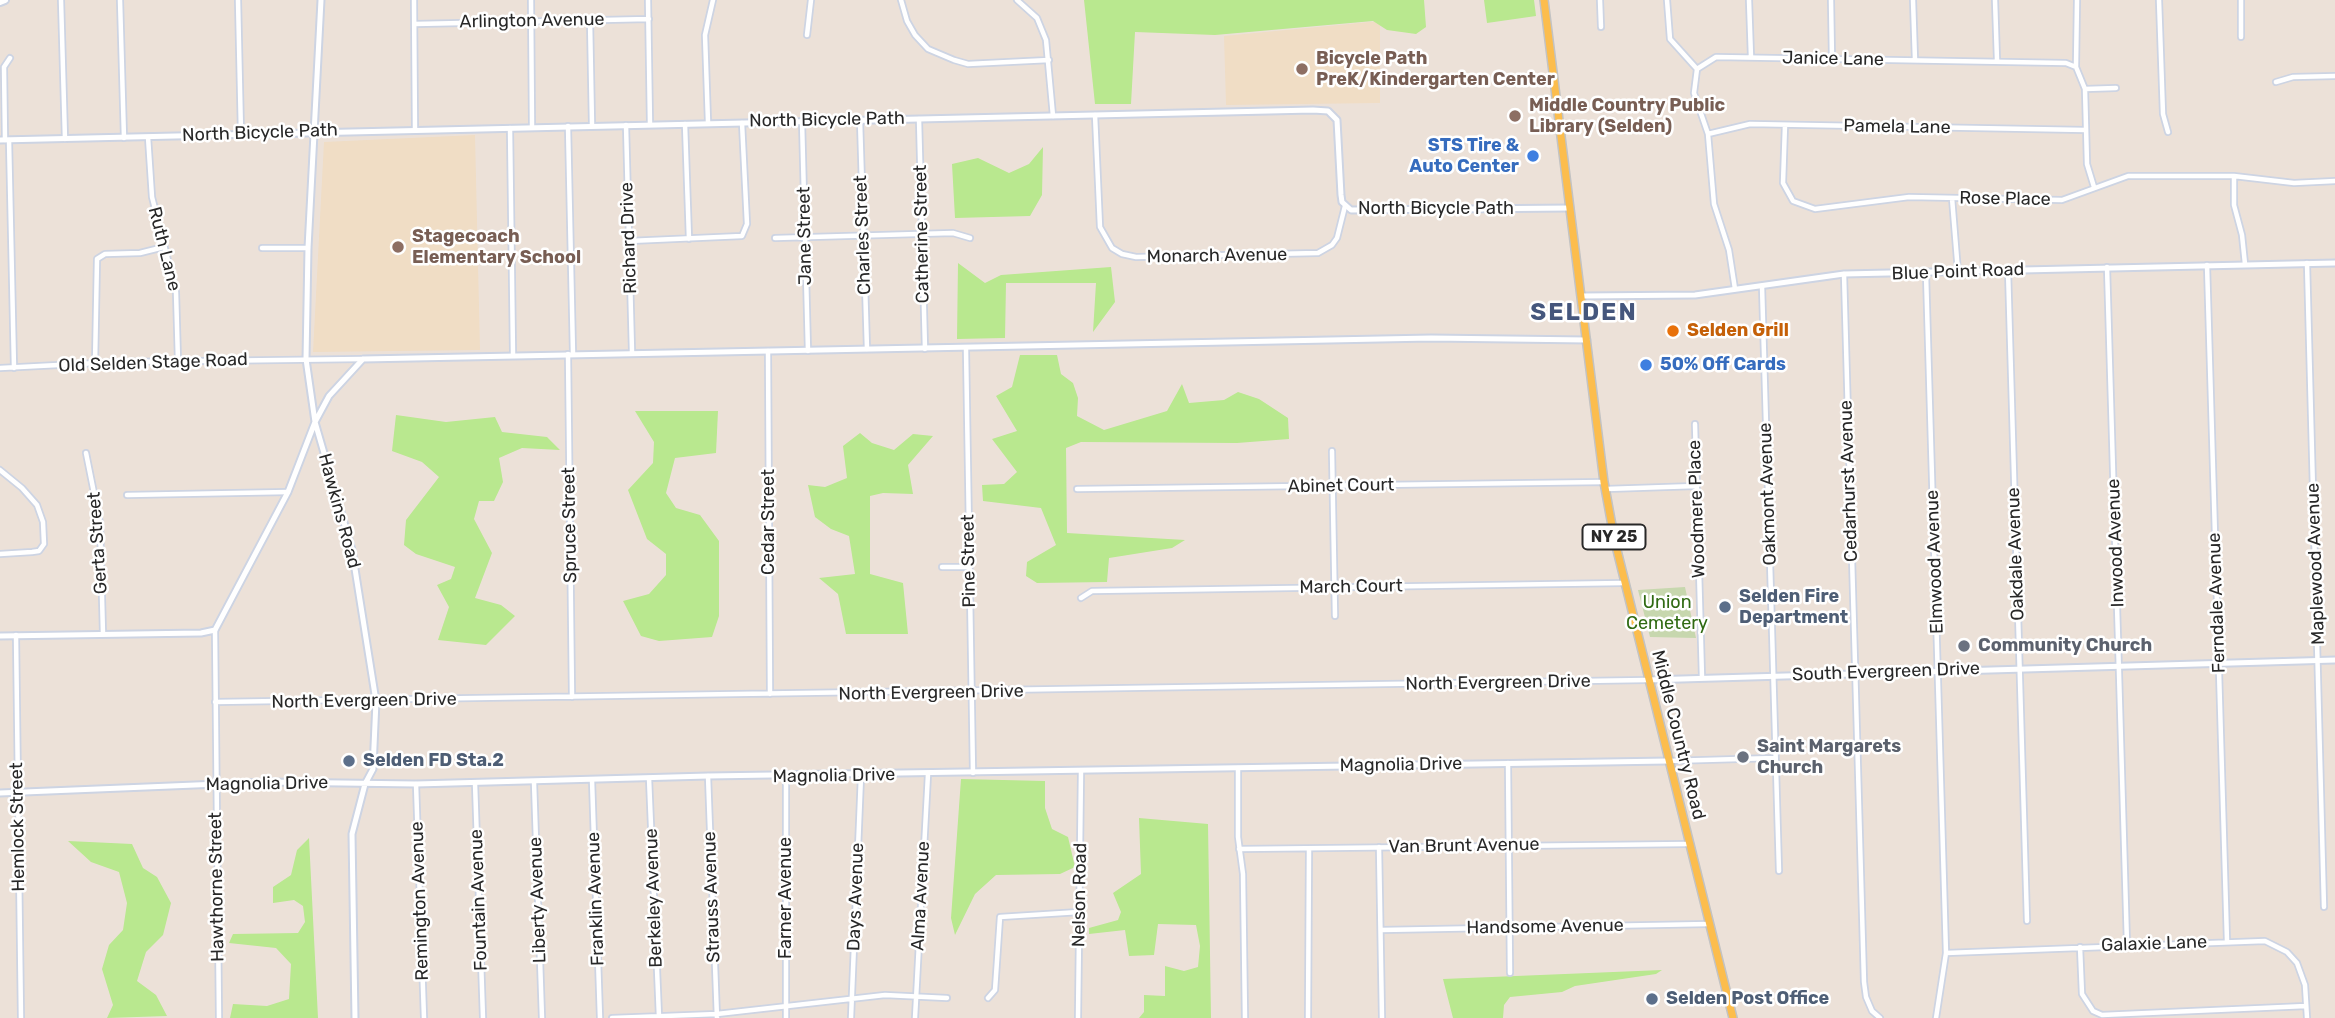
<!DOCTYPE html>
<html>
<head>
<meta charset="utf-8">
<style>
	body { margin:0 }
	canvas { display:block; background:#ece1d8 }
</style>
</head>
<body>
<canvas width="2335" height="1018"></canvas>
<script>
const context = document.querySelector('canvas').getContext('2d');
context.lineJoin = 'round';
function fill(path, color) { context.fillStyle = color; context.fill(path, 'evenodd'); }
const toPath = rows => new Path2D(rows.map(r => 'M' + r).join(''));
function strokePath(path, color, width, dash) { context.strokeStyle = color; context.lineWidth = width; context.lineCap = dash ? 'butt' : 'round'; context.setLineDash(dash || []); context.stroke(path); }
function drawText(font, color, halo, rows, align = 'center') {
  context.font = font + ' Rubik,sans-serif'; context.lineWidth = 5; context.setLineDash([]); context.textBaseline = 'middle'; context.strokeStyle = halo; context.fillStyle = color; for (const [text, x, y, turn = 0] of rows) {
    context.save(); context.translate(x, y); context.rotate((+turn || 0) * Math.PI / 180); context.textAlign = isNaN(turn) ? turn : align; if (halo) context.strokeText(text, 0, 0); context.fillText(text, 0, 0); context.restore();
  }
}
fill(toPath([
	[1380,21,1380,103,1226,105,1224,36],
	[475,135,480,350,313,352,324,142]
]), '#f0ddc5');
fill(toPath([
	[1084,0,1424,0,1426,27,1416,34,1387,30,1373,21,1215,35,1135,32,1131,104,1095,104],
	[1484,0,1534,0,1536,16,1487,23],
	[1043,147,1042,195,1030,216,955,218,952,164,978,158,1009,173,1029,164],
	[958,263,985,283,1001,275,1111,267,1115,302,1093,332,1096,283,1006,283,1005,338,957,339],
	[1020,355,1057,355,1061,374,1073,383,1078,398,1077,416,1104,430,1167,411,1182,384,1189,403,1224,400,1238,392,1259,399,1288,418,1289,439,1237,443,1081,442,1066,448,1067,533,1185,540,1172,548,1109,558,1107,582,1037,583,1026,576,1027,562,1056,545,1041,508,983,501,982,485,1004,484,1017,472,992,439,1017,431,996,396,1012,387],
	[635,411,718,411,716,453,675,458,666,493,676,508,700,515,719,541,719,616,712,637,659,641,641,636,623,601,649,594,666,575,666,554,647,539,628,490,653,463,654,442],
	[396,415,446,422,495,417,502,432,547,437,560,450,522,448,499,458,503,482,494,501,479,501,474,519,492,553,475,598,501,605,515,616,486,645,438,640,449,607,437,585,451,579,455,567,416,554,404,545,406,520,439,477,422,462,392,451],
	[860,433,872,443,894,450,913,434,933,436,908,465,913,494,883,493,870,496,870,574,903,583,908,634,846,634,838,594,819,578,855,574,849,536,831,529,815,517,808,485,825,487,847,478,843,446],
	[961,779,1045,781,1045,808,1052,829,1068,837,1075,867,1060,874,996,875,975,894,955,935,951,918],
	[1139,818,1208,824,1211,1018,1139,1018,1144,1012,1144,995,1165,996,1165,966,1184,971,1198,967,1200,946,1196,925,1158,924,1154,955,1129,956,1125,930,1089,934,1089,928,1118,920,1121,912,1113,893,1141,874],
	[309,838,318,1018,230,1018,233,1004,267,1006,289,999,291,964,276,948,229,943,233,934,298,933,305,922,303,906,294,900,273,903,273,887,291,875,297,850],
	[68,841,132,844,143,868,157,877,171,903,163,935,146,952,137,981,156,995,167,1016,107,1018,113,1005,102,969,109,945,123,930,127,903,119,872,91,862],
	[1662,970,1656,974,1575,986,1562,992,1510,997,1504,1005,1503,1018,1453,1018,1443,979]
]), '#b9e88f');
fill(toPath([
	[1685,587,1696,638,1650,637,1638,590]
]), '#c7d7ae');
const minor = toPath([
	[61,0,65,139],
	[120,0,124,138],
	[238,0,241,133],
	[414,0,415,129],
	[531,0,532,126],
	[648,0,650,124],
	[901,0,907,21,915,35,928,49,954,60,968,64,1049,60],
	[1017,0,1037,18,1046,40,1053,116],
	[1600,0,1601,27],
	[1667,0,1670,39,1697,69],
	[1749,0,1751,57],
	[1831,0,1832,59],
	[1913,0,1915,60],
	[1995,0,1997,60],
	[2159,0,2163,114,2168,132],
	[590,20,592,125],
	[415,24,649,19],
	[807,35,811,0],
	[2241,37,2241,0],
	[2076,67,2077,0],
	[2276,82,2293,77,2335,76],
	[2085,89,2116,88],
	[1095,115,1100,227,1112,248,1122,254,1136,257,1318,253,1332,245,1337,238,1345,206],
	[919,119,925,349],
	[860,120,867,349],
	[802,121,808,351],
	[708,122,705,35,713,0],
	[685,124,689,239],
	[626,125,632,352],
	[1785,125,1783,183,1793,201,1815,209,1909,197,2062,200,2128,176,2234,176,2294,183,2335,181],
	[568,126,573,354],
	[510,128,513,354],
	[1708,134,1750,124,2086,130],
	[148,137,152,197,176,292,178,361],
	[5,140,4,67,10,58],
	[9,140,14,368],
	[2234,176,2234,205,2242,235,2245,264],
	[1952,198,1958,272],
	[775,238,953,233,970,238],
	[629,241,742,236,747,224,742,123],
	[262,248,308,248],
	[2307,263,2324,907],
	[2207,265,2227,941],
	[2107,267,2127,944],
	[2008,270,2027,921],
	[1844,274,1864,982,1866,997,1872,1011,1880,1018],
	[1926,274,1946,953,1936,1018],
	[1762,286,1779,871],
	[1735,289,1729,250,1714,204,1708,134,1694,93,1697,69,1716,57,2066,63,2076,67,2085,89,2087,164,2094,187],
	[966,349,973,773],
	[768,351,770,694],
	[568,354,572,697],
	[95,364,97,259,105,254,140,253,164,247],
	[0,368,117,362,363,359],
	[1695,424,1702,678],
	[1332,451,1335,616],
	[86,453,100,523,103,634],
	[0,470,22,488,37,505,43,522,44,544,39,551,32,552,0,554],
	[1077,489,1604,482],
	[1606,489,1696,486],
	[127,495,288,492],
	[942,567,969,567],
	[1081,598,1092,591,1623,583],
	[215,630,219,1018],
	[16,635,21,1018],
	[215,702,1647,680],
	[1668,761,1775,758],
	[1508,763,1510,973],
	[1238,768,1238,837,1243,874,1245,1018],
	[708,776,717,1018],
	[786,777,786,1018],
	[649,778,659,1017],
	[592,780,600,1018],
	[534,782,542,1018],
	[475,783,483,1018],
	[416,784,424,1018],
	[1379,847,1382,1018],
	[1239,849,1688,844],
	[1381,930,1709,924],
	[2080,947,2082,994,2093,1011,2102,1015,2306,1006],
	[1946,953,2265,941,2287,952,2297,963,2305,985,2307,1018],
	[988,998,995,990,1000,917,1079,912],
	[612,1018,717,1014,885,995,947,998],
	[851,1018,861,776],
	[915,1018,928,774],
	[1078,1018,1081,771],
	[1308,1018,1309,849]
]);
const tertiary = toPath([
	[321,0,308,248,306,359,315,422,352,550,376,701,373,769,365,784,352,834,355,1018],
	[0,140,1313,110,1328,111,1337,120,1341,195,1342,202,1351,210,1570,208],
	[1582,296,1695,295,1844,274,2335,263],
	[0,636,201,633,215,630,288,492,315,422,329,396,363,359,1431,338,1587,340],
	[1647,680,2335,660],
	[0,793,268,782,416,784,708,776,1668,761]
]);
const secondary = toPath([
	[0,2,5,0]
]);
const primary = toPath([
	[1544,0,1604,482,1615,542,1733,1018]
]);
strokePath(minor, '#cdd4e3', 8);
strokePath(tertiary, '#cdd4e3', 9);
strokePath(secondary, '#cdd4e3', 10);
strokePath(primary, '#c3c3c3', 10);
strokePath(minor, '#fff', 4.5);
strokePath(tertiary, '#fff', 5);
strokePath(secondary, '#fff', 6);
strokePath(primary, '#fcbd4d', 7);
for (const [x, y, r, color] of [
	[1302,69,7,"#8d6e63"],
	[1515,116,7,"#8d6e63"],
	[1533,156,7,"#3f7fe0"],
	[398,247,7,"#8d6e63"],
	[1673,331,7,"#e8710a"],
	[1646,365,7,"#3f7fe0"],
	[1725,607,7,"#5c6f8a"],
	[1964,646,7,"#6b7280"],
	[1743,757,7,"#6b7280"],
	[349,761,7,"#5c6f8a"],
	[1652,999,7,"#5c6f8a"]
]) { const dot = new Path2D(); dot.arc(x, y, r, 0, 2 * Math.PI); context.fillStyle = color; context.fill(dot); strokePath(dot, '#fff', 2.5); }
for (const [x, y, w] of [
	[1614,537,63]
]) { const box = new Path2D(); box.roundRect(x - w / 2, y - 12.5, w, 25, 5); context.fillStyle = '#fff'; context.fill(box); strokePath(box, '#282828', 2); }
drawText('bold 16px', '#282828', null, [
	["NY 25",1614,537]
]);
drawText('18px', '#282828', '#fff', [
	["Arlington Avenue",532,21,-1],
	["Janice Lane",1833,59,1],
	["North Bicycle Path",827,120,-1],
	["Pamela Lane",1897,127,1],
	["North Bicycle Path",260,133,-2],
	["Rose Place",2005,199,1],
	["North Bicycle Path",1436,209],
	["Catherine Street",922,234,-91],
	["Charles Street",863,235,-92],
	["Jane Street",805,236,-91],
	["Richard Drive",629,238,-92],
	["Ruth Lane",164,249,76],
	["Monarch Avenue",1217,256,-1],
	["Blue Point Road",1958,272,-2],
	["Old Selden Stage Road",153,363,-2],
	["Cedarhurst Avenue",1849,481,-92],
	["Abinet Court",1341,486,-1],
	["Oakmont Avenue",1768,494,-92],
	["Woodmere Place",1697,509,-92],
	["Hawkins Road",339,511,75],
	["Cedar Street",769,522,-90],
	["Spruce Street",570,525,-91],
	["Gerta Street",98,543,-94],
	["Inwood Avenue",2116,543,-92],
	["Oakdale Avenue",2016,554,-92],
	["Pine Street",969,561,-91],
	["Elmwood Avenue",1935,562,-92],
	["Maplewood Avenue",2316,564,-92],
	["March Court",1351,587,-1],
	["Ferndale Avenue",2217,603,-92],
	["South Evergreen Drive",1886,672,-2],
	["North Evergreen Drive",1498,683,-1],
	["North Evergreen Drive",931,693,-1],
	["North Evergreen Drive",364,701,-1],
	["Middle Country Road",1678,735,76],
	["Magnolia Drive",1401,765,-1],
	["Magnolia Drive",834,776,-1],
	["Magnolia Drive",267,784,-1],
	["Hemlock Street",18,827,-91],
	["Van Brunt Avenue",1464,846,-1],
	["Hawthorne Street",217,887,-91],
	["Nelson Road",1080,895,-89],
	["Alma Avenue",921,896,-87],
	["Strauss Avenue",712,897,-92],
	["Days Avenue",856,897,-88],
	["Berkeley Avenue",654,898,-92],
	["Farner Avenue",786,898,-90],
	["Franklin Avenue",596,899,-92],
	["Fountain Avenue",479,900,-92],
	["Liberty Avenue",538,900,-92],
	["Remington Avenue",420,901,-92],
	["Handsome Avenue",1545,927,-1],
	["Galaxie Lane",2154,944,-2]
]);
drawText('bold 18px', '#785e54', '#fff', [
	["Bicycle Path",1316,59],
	["PreK/Kindergarten Center",1316,80],
	["Middle Country Public",1529,106],
	["Library (Selden)",1529,127],
	["Stagecoach",412,237],
	["Elementary School",412,258]
], 'left');
drawText('bold 18px', '#366cbe', '#fff', [
	["STS Tire &",1519,146],
	["Auto Center",1519,167],
	["50% Off Cards",1660,365,"left"]
], 'right');
drawText('bold 18px', '#c56008', '#fff', [
	["Selden Grill",1687,331]
], 'left');
drawText('bold 18px', '#4e5e75', '#fff', [
	["Selden Fire",1739,597],
	["Department",1739,618],
	["Selden FD Sta.2",363,761],
	["Selden Post Office",1666,999]
], 'left');
drawText('18px', '#306a13', '#fff', [
	["Union",1667,603],
	["Cemetery",1667,624]
]);
drawText('bold 18px', '#5b616d', '#fff', [
	["Community Church",1978,646],
	["Saint Margarets",1757,747],
	["Church",1757,768]
], 'left');
context.letterSpacing = '2px';
drawText('bold 24px', '#45567c', '#fff', [
	["SELDEN",1584,313]
]);
context.letterSpacing = '0px';
</script>
</body>
</html>
